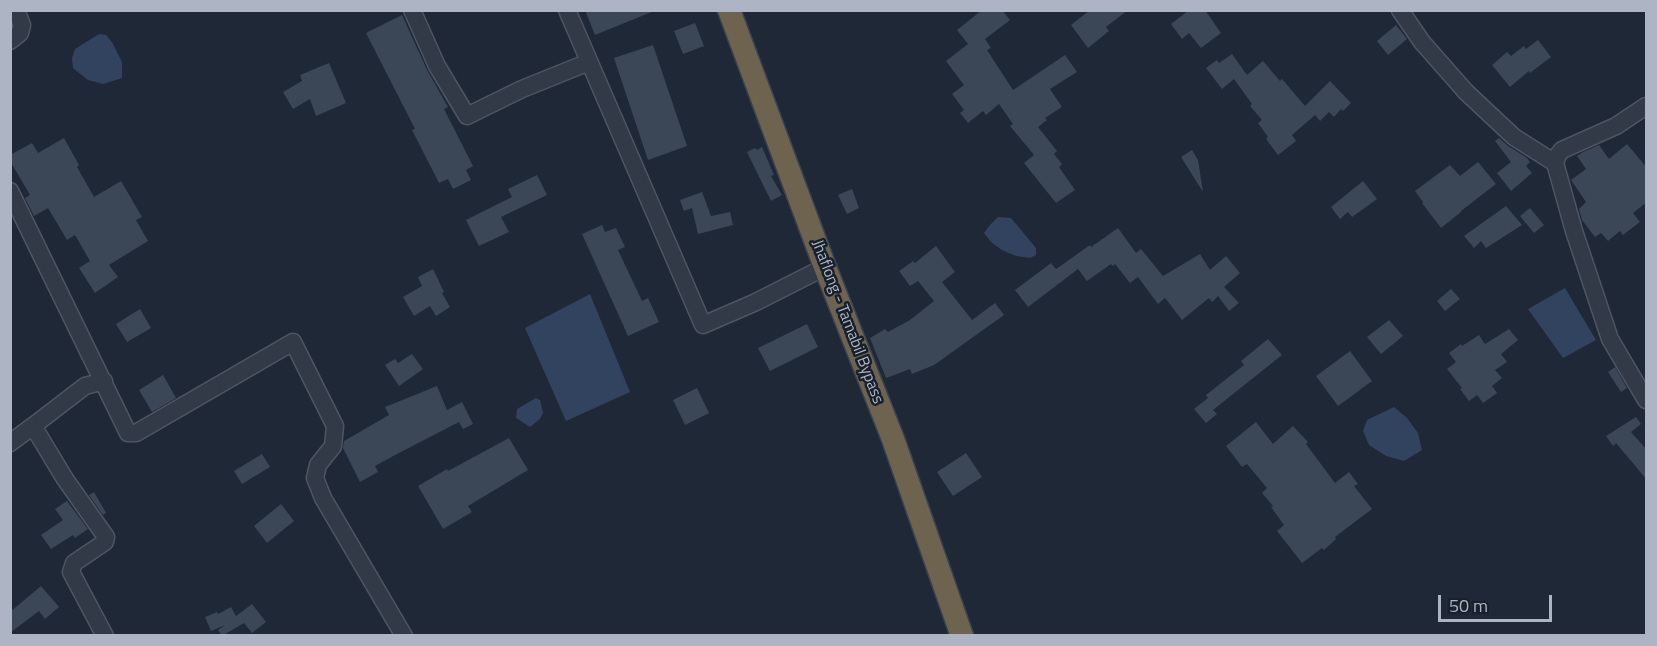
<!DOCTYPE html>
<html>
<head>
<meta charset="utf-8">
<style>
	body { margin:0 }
	#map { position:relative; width:1657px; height:646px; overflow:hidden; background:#1f2837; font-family:"Titillium Web",sans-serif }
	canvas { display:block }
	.frame { position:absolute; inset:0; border:12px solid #adb5c4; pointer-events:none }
	.scale { position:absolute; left:1438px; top:595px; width:114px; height:27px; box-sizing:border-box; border:3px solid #adb5c4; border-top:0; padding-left:8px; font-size:18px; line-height:21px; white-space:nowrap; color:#adb5c4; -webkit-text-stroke:4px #18202b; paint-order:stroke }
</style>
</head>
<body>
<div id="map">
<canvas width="1657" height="646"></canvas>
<div class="frame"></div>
<div class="scale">50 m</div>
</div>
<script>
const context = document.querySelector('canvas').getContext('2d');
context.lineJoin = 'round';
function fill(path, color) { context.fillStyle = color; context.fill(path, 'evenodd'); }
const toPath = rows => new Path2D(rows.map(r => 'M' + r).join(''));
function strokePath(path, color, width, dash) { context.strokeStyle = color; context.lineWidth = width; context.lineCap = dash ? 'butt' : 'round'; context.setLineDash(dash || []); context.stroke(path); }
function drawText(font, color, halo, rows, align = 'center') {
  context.font = font + ' "Titillium Web",sans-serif'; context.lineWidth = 5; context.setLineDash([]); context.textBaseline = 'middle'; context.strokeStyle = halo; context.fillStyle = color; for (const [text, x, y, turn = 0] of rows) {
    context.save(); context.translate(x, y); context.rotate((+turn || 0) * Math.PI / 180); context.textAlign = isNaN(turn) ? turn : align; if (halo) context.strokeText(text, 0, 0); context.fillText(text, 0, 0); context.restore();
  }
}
fill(toPath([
	[99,34,106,35,112,42,122,62,122,78,103,84,88,80,73,68,72,58,75,49],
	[998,217,1011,218,1036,248,1036,255,1030,258,1016,256,1002,250,991,242,984,233,990,225],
	[1565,288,1596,340,1563,358,1528,309],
	[590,294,630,392,566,421,525,328],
	[536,398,540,400,543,413,540,419,530,427,516,418,517,409],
	[1394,407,1407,418,1418,433,1422,450,1404,461,1386,456,1369,445,1363,431,1367,420]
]), '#32435f');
fill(toPath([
	[585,10,654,10,654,11,595,35],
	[982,10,1002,10,1010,20,985,39,991,48,987,50,1013,90,1065,55,1077,72,1050,89,1062,107,1045,118,1047,120,1038,127,1057,151,1054,154,1062,164,1059,167,1075,190,1056,203,1024,163,1034,155,1010,126,1013,124,999,104,986,115,983,111,968,123,960,113,964,110,952,94,964,85,946,61,968,44,957,30],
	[1090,10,1128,10,1106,27,1109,31,1088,48,1071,25],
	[1189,10,1205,10,1221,33,1201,48,1189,33,1182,39,1171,24],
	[402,15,427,70,448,107,444,109,473,166,466,170,471,180,453,189,448,179,439,183,412,130,415,129,366,33],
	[695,23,704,46,683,54,674,31],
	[1396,25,1407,39,1388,55,1377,41],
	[1538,40,1551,57,1530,73,1529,71,1510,87,1492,65,1507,52,1511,56,1524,46,1526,49],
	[653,45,687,146,648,160,614,58],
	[1232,54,1247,75,1263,61,1280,81,1282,79,1305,106,1330,81,1351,103,1343,111,1341,109,1334,117,1329,112,1320,121,1315,115,1292,135,1296,141,1278,155,1266,139,1268,137,1258,123,1262,120,1250,106,1252,104,1234,79,1222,89,1206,68,1217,60,1219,63],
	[329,63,346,103,316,116,310,99,293,109,283,92,302,81,300,75],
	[64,138,79,165,77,167,94,197,121,181,142,217,136,220,148,241,109,265,118,277,95,293,79,268,90,261,75,235,67,240,48,208,34,216,25,198,30,195,10,161,10,155,32,143,38,153],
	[1499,138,1508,146,1526,157,1530,162,1526,166,1532,173,1511,191,1497,173,1511,162,1495,141],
	[1627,144,1647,168,1647,202,1633,213,1640,222,1623,235,1620,231,1608,241,1601,233,1595,237,1582,220,1579,209,1586,202,1571,180,1586,169,1577,156,1583,152,1599,145,1609,159],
	[762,147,774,175,771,176,782,195,771,201,747,152,755,148,757,150],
	[1192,150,1198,160,1203,192,1181,157],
	[1478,162,1496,184,1461,211,1461,212,1441,228,1422,203,1423,202,1415,191,1450,165,1460,176],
	[537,175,547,195,501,217,509,232,479,246,466,220,512,197,508,189],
	[1363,181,1377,199,1352,217,1348,212,1340,219,1331,207],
	[852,189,859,208,847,214,838,195],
	[702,192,711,216,730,212,733,225,698,234,692,208,684,211,680,200],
	[1506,206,1522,225,1486,248,1481,241,1474,248,1464,236],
	[1530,208,1544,225,1534,233,1520,216],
	[602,225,605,232,616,228,625,247,618,250,642,301,648,298,659,322,628,336,582,234],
	[1118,228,1136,253,1141,249,1163,276,1200,254,1210,270,1226,256,1240,273,1224,287,1239,303,1229,311,1218,296,1212,302,1209,298,1182,320,1165,298,1158,304,1138,277,1130,283,1115,264,1113,266,1111,264,1087,281,1078,269,1028,307,1015,290,1051,263,1056,269,1090,245,1091,247],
	[936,246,955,272,942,282,972,320,995,303,1004,315,934,365,912,374,910,369,886,378,870,338,885,329,888,332,910,320,934,301,918,281,910,286,899,271,913,261,915,263],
	[433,269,444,292,442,293,450,307,436,316,430,306,414,316,403,297,422,286,418,277],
	[1451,289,1460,299,1445,311,1437,301],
	[140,309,151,328,127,342,116,324],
	[1389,320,1403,336,1381,354,1367,337],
	[807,324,818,347,770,371,758,348],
	[1509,329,1518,340,1501,354,1507,362,1495,370,1502,378,1492,386,1497,393,1483,403,1477,395,1469,401,1460,389,1462,388,1447,369,1456,362,1449,353,1461,344,1462,346,1479,335,1485,344],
	[1268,339,1282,355,1213,410,1217,414,1206,423,1194,409,1208,398,1206,395,1244,365,1241,361],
	[1350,351,1372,381,1338,406,1316,376],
	[412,354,423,369,399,386,385,365,395,359,398,363],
	[1615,367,1627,388,1621,392,1608,372],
	[163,375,176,398,152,412,139,390],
	[437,386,447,410,462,402,473,424,463,429,459,422,397,454,375,466,378,472,360,482,343,448,344,441,389,415,385,407],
	[697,388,709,413,685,425,673,400],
	[1636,417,1641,424,1631,432,1647,450,1647,480,1616,443,1613,446,1606,436],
	[1256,422,1273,444,1293,426,1308,442,1306,444,1335,483,1349,472,1358,484,1354,486,1372,509,1335,537,1336,539,1324,550,1322,548,1302,563,1277,531,1284,525,1271,507,1273,506,1262,493,1267,488,1247,464,1242,467,1226,446],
	[509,438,528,470,468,506,472,512,443,529,418,486,447,469,448,471],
	[966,453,982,477,953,496,937,472],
	[262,454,270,467,242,484,234,471],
	[94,492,106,513,103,515,89,495],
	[67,501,88,529,75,538,73,535,51,549,41,535,63,520,55,509],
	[281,504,294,521,267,543,254,526],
	[41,586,59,607,45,619,39,611,10,633,10,612],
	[252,604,266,622,252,633,244,623,222,636,218,630,225,625,211,631,205,617,217,612,218,614,231,607,236,616]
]), '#3b4657');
const minor = toPath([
	[412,10,437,66,467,116,522,89,589,62],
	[567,10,703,325,756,302,825,267],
	[1400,10,1422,42,1466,92,1514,137,1555,163],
	[10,41,20,33,22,25,16,10],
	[1646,106,1616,126,1562,150,1558,155,1555,163,1574,231,1610,339,1646,400],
	[10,191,128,433,136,433,293,342,335,426,333,446,318,465,315,478,323,498,404,636],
	[33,426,85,386,104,381],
	[10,443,33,426,65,479,106,537,105,542,74,563,71,572,105,636]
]);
const highway = toPath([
	[729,10,825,267,893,439,962,636]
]);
strokePath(minor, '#4d5562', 19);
strokePath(highway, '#3a424f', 25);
strokePath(minor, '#333a47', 16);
strokePath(highway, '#6d634f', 22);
drawText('16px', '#adb5c4', '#18202b', [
	["Jhaflong - Tamabil Bypass",847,322,69]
]);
</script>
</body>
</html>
